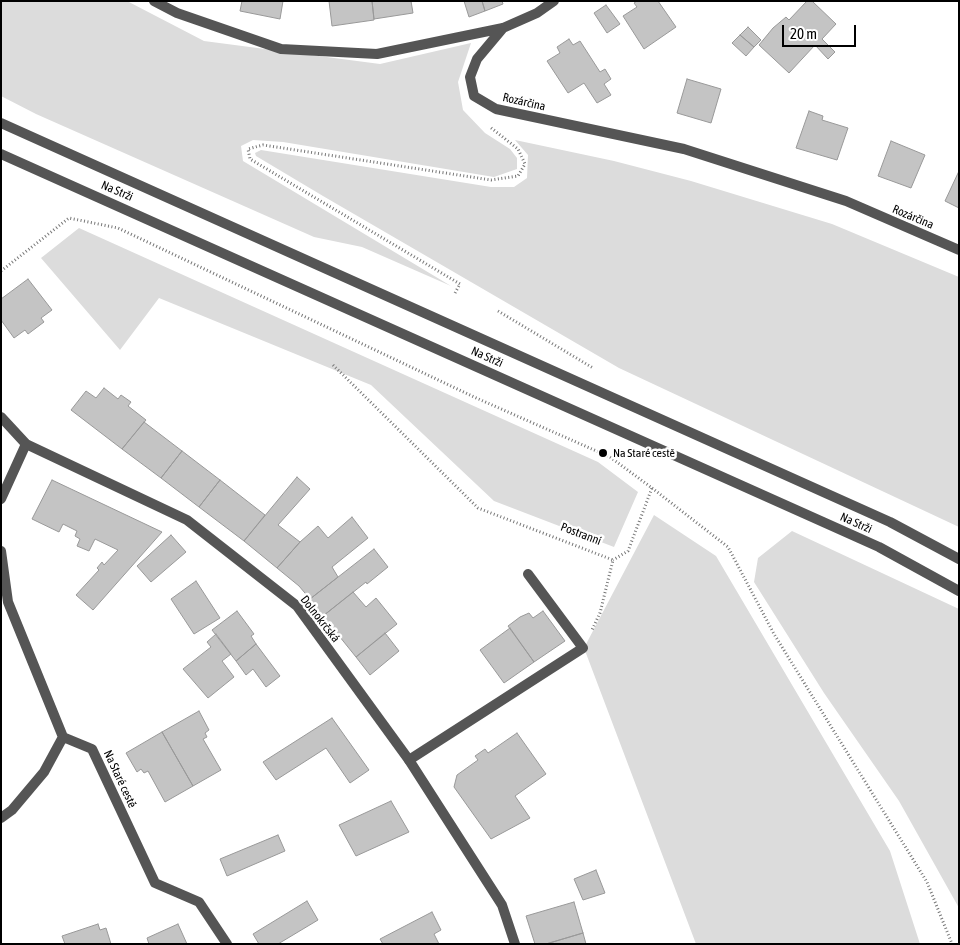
<!DOCTYPE html>
<html>
<head>
<meta charset="utf-8">
<style>
	body { margin:0 }
	#map { position:relative; width:960px; height:945px; overflow:hidden; background:#fff; font-family:"Asap Condensed",sans-serif }
	canvas { display:block }
	.frame { position:absolute; inset:0; border:2px solid #000; pointer-events:none }
	.scale { position:absolute; left:782px; top:25px; width:74px; height:22px; box-sizing:border-box; border:2px solid #000; border-top:0; padding-left:6px; font-size:15px; line-height:18px; white-space:nowrap; color:#000; -webkit-text-stroke:4px #fff; paint-order:stroke }
</style>
</head>
<body>
<div id="map">
<canvas width="960" height="945"></canvas>
<div class="frame"></div>
<div class="scale">20 m</div>
</div>
<script>
const context = document.querySelector('canvas').getContext('2d');
context.lineJoin = 'round';
function fill(path, color) { context.fillStyle = color; context.fill(path, 'evenodd'); }
const toPath = rows => new Path2D(rows.map(r => 'M' + r).join(''));
function strokePath(path, color, width, dash) { context.strokeStyle = color; context.lineWidth = width; context.lineCap = dash ? 'butt' : 'round'; context.setLineDash(dash || []); context.stroke(path); }
function drawText(font, color, halo, rows, align = 'center') {
  context.font = font + ' "Asap Condensed",sans-serif'; context.lineWidth = 5; context.setLineDash([]); context.textBaseline = 'middle'; context.strokeStyle = halo; context.fillStyle = color; for (const [text, x, y, turn = 0] of rows) {
    context.save(); context.translate(x, y); context.rotate((+turn || 0) * Math.PI / 180); context.textAlign = isNaN(turn) ? turn : align; if (halo) context.strokeText(text, 0, 0); context.fillText(text, 0, 0); context.restore();
  }
}
fill(toPath([
	[1,1,127,1,204,41,380,64,471,43,458,82,463,110,485,133,510,149,517,158,517,169,494,177,283,142,253,140,241,146,243,161,451,286,362,247,314,237,36,114,1,96],
	[515,140,614,161,691,181,832,224,959,277,959,527,619,368,323,196,256,156,255,153,261,150,491,187,514,187,527,178,528,155],
	[79,228,598,462,638,492,614,547,494,501,371,385,159,298,120,350,41,258],
	[654,515,716,556,890,851,920,944,696,944,584,648],
	[792,531,959,609,959,908,899,801,824,693,754,582,758,558]
]), '#dcdcdc');
const building = toPath([
	[242,1,283,1,280,19,240,11,242,1],
	[329,1,372,1,374,20,332,26,329,1],
	[372,1,411,1,413,13,374,19,372,1],
	[464,1,482,1,485,11,469,17,464,1],
	[482,1,502,1,503,4,485,11,482,1],
	[637,1,658,1,676,27,644,49,623,16,637,7,634,3,637,1],
	[807,1,812,1,836,24,822,39,835,52,828,59,815,45,789,73,759,45,773,28,786,17,789,20,807,1],
	[606,5,620,24,607,33,594,13,606,5],
	[748,27,761,40,754,47,740,35,748,27],
	[740,35,754,47,746,56,732,43,740,35],
	[569,39,573,45,580,41,600,72,605,69,611,79,604,84,611,95,597,103,584,83,568,93,547,61,560,53,557,47,569,39],
	[687,79,721,89,711,123,677,113,687,79],
	[809,111,823,116,822,120,848,128,837,160,796,148,809,111],
	[891,141,925,155,911,188,878,176,891,141],
	[959,171,959,208,945,201,959,171],
	[28,279,52,310,41,318,44,322,28,334,25,330,14,338,1,320,1,299,28,279],
	[104,388,118,399,121,395,131,402,128,406,146,420,122,449,71,410,86,391,96,398,104,388],
	[144,422,182,451,161,478,122,449,144,422],
	[182,451,220,480,199,507,161,478,182,451],
	[297,477,310,489,278,525,300,542,277,568,244,541,297,477],
	[52,480,162,532,93,610,76,595,99,570,97,568,102,562,104,565,118,550,95,539,89,551,77,546,80,539,75,536,77,531,63,524,59,532,32,519,52,480],
	[220,480,265,515,244,541,199,507,220,480],
	[352,517,368,538,332,567,338,577,310,599,299,586,277,568,300,542,318,526,328,538,352,517],
	[171,535,186,552,151,582,137,566,171,535],
	[374,549,388,567,367,584,366,582,323,616,310,599,374,549],
	[196,581,220,618,194,634,171,599,196,581],
	[353,592,366,607,376,598,397,624,356,657,323,616,353,592],
	[237,611,254,634,251,636,256,644,236,661,212,630,237,611],
	[543,611,565,641,534,662,508,626,520,617,529,613,533,618,543,611],
	[510,628,534,662,504,683,480,650,510,628],
	[385,633,399,651,370,675,356,657,385,633],
	[216,634,231,654,222,661,234,677,208,698,183,669,211,647,207,642,216,634],
	[256,644,280,676,266,687,253,669,246,675,236,661,256,644],
	[199,711,209,730,205,733,207,737,203,739,221,770,193,786,162,732,199,711],
	[332,718,369,770,350,783,326,748,276,780,263,762,332,718],
	[162,732,193,786,165,802,148,771,144,773,141,769,137,772,126,753,162,732],
	[517,733,546,774,515,796,530,818,491,839,454,787,457,775,478,760,475,756,485,749,488,753,517,733],
	[391,801,409,832,356,856,339,825,391,801],
	[278,835,285,851,227,876,220,859,278,835],
	[596,870,605,893,583,900,574,879,596,870],
	[307,901,318,920,278,944,259,944,253,934,307,901],
	[574,902,583,933,546,944,535,944,526,916,574,902],
	[432,912,441,930,434,934,439,944,383,944,380,939,432,912],
	[98,924,100,930,106,928,111,944,65,944,62,936,98,924],
	[178,924,187,944,149,944,147,938,178,924],
	[583,933,586,944,546,944,583,933]
]);
fill(building, '#c4c4c4');
strokePath(building, '#999', 1);
strokePath(toPath([
	[1,271,69,218,118,228,474,397,610,457,652,488,628,551,613,560],
	[455,293,460,284,250,159,248,149,263,145,491,180,518,176,525,164,518,149,490,127],
	[498,311,593,368],
	[333,365,478,508,613,560,600,613,592,630],
	[652,488,728,547,774,634,927,882,952,944]
]), '#777', 3, [1, 2.5]);
strokePath(toPath([
	[1,499,26,444],
	[1,551,8,602,63,737,92,749,155,883,199,902,227,944],
	[409,760,583,648,528,574],
	[1,818,12,810,44,772,63,737]
]), '#555', 10);
strokePath(toPath([
	[154,1,177,13,281,49,377,54,503,28,537,13,554,1],
	[503,28,477,59,470,77,474,96,496,109,684,149,846,201,959,250],
	[1,417,26,444,187,520,297,606,409,760,502,905,515,944]
]), '#555', 10);
strokePath(toPath([
	[1,123,890,522,959,559],
	[1,154,879,547,959,591]
]), '#555', 10);
for (const [x, y, r, color] of [
	[603,453,5,"#000"]
]) { const dot = new Path2D(); dot.arc(x, y, r, 0, 2 * Math.PI); context.fillStyle = color; context.fill(dot); strokePath(dot, '#fff', 2); }
drawText('12px', '#000', '#fff', [
	["Rozárčina",524,102,13],
	["Na Strži",117,191,23],
	["Rozárčina",913,217,23],
	["Na Strži",487,357,24],
	["Na Strži",856,523,24],
	["Postranní",581,534,21],
	["Dolnokrčská",320,619,52],
	["Na Staré cestě",120,779,65]
]);
drawText('12px', '#000', '#fff', [
	["Na Staré cestě",613,453]
], 'left');
</script>
</body>
</html>
